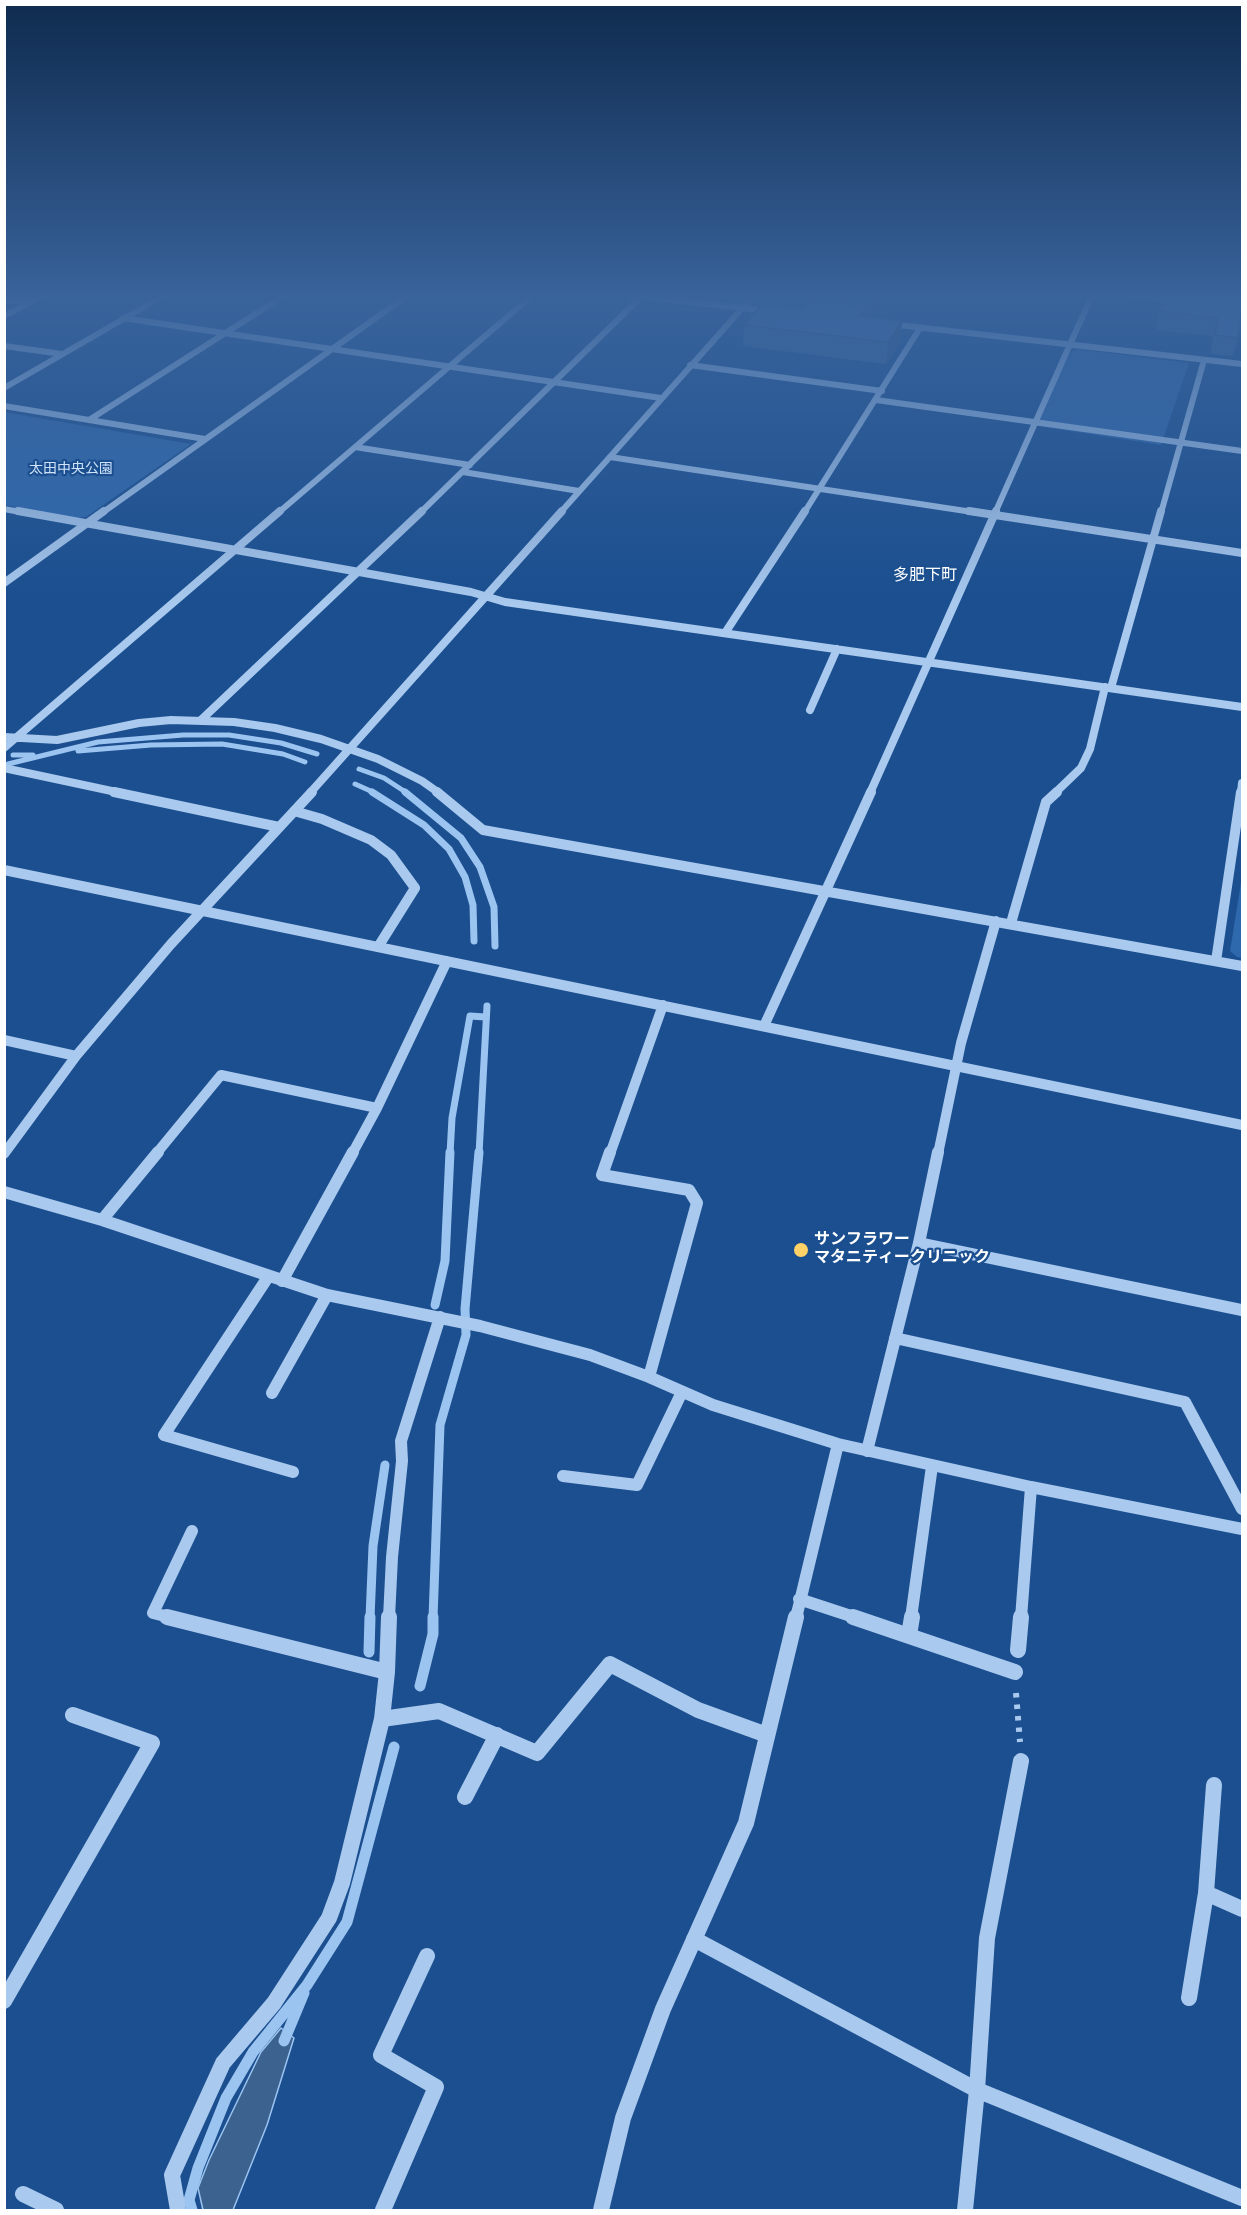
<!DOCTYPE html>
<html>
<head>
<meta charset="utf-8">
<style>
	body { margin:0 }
	#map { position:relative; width:1247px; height:2215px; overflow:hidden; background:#1b4f8f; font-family:Overpass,sans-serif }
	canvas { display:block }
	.frame { position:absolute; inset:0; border:6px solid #fff; pointer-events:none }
</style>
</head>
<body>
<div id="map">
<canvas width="1247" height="2215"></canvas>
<div class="frame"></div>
</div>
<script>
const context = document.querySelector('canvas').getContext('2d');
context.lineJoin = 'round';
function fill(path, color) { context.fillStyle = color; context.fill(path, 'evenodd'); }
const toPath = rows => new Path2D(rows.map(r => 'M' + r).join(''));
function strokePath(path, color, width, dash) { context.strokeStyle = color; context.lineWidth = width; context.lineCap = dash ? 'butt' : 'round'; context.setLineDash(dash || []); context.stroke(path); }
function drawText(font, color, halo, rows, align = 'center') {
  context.font = font + ' Overpass,"Noto Sans JP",sans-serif'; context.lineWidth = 4.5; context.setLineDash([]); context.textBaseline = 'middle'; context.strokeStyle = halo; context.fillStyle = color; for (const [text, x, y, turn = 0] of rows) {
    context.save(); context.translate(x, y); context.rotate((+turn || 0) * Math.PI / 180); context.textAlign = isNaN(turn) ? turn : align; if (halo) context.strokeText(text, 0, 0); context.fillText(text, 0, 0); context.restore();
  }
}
fill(toPath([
	[1075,349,1189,363,1161,445,1031,425,1069,355],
	[4,412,191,444,86,517,75,518,5,505],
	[1242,876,1242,958,1237,957,1230,951]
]), '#2e69ad');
const water = toPath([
	[281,2028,294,2038,267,2125,233,2210,203,2210,198,2188,209,2160,261,2052,281,2028]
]);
fill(water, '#3c6290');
strokePath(water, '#9cc4f0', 1.5);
strokePath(toPath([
	[78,751,151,745,222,744,283,754,305,762],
	[13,755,33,755],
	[8,764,98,742,183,735,229,735,281,743,317,754],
	[359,769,384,778,407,793],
	[355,784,375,793]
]), '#9cc4f0', 5);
strokePath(toPath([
	[372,792,424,825,449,849,465,877,473,905,474,941],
	[405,792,461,838,480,867,494,907,495,946],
	[450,1154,452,1118,470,1016,485,1017],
	[479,1154,487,1006]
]), '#9cc4f0', 7);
strokePath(toPath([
	[435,1305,445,1261,450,1152],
	[370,1618,373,1546,385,1465],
	[433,1618,440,1425,466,1335,465,1309,479,1152]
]), '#9cc4f0', 9);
strokePath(toPath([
	[369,1652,370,1617],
	[420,1686,433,1634,433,1617],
	[284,2041,304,1993],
	[192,2210,189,2200,198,2168,226,2098,253,2052,307,1985,347,1922,394,1747]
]), '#9cc4f0', 11);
strokePath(toPath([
	[1016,1693,1020,1742]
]), '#a9c9ee', 6, [4.5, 7]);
strokePath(toPath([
	[627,295,769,311],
	[1127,295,1177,300],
	[4,300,31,302],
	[4,316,45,295],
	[123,318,661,398],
	[889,324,1242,364],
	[4,346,62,354],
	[690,365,882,391],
	[4,388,165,295],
	[876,400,1242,451],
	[4,406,205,439],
	[89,420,285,295],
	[355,447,470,465],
	[610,457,979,513],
	[463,472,579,491],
	[4,509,26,513],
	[102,513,408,295],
	[278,513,533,295],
	[420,513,642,296],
	[560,513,754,295],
	[804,513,920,328],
	[995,513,1092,295],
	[1161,513,1204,360]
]), '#a9c9ee', 6);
strokePath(toPath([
	[18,511,471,592,505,602,1242,707],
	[969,511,1242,553],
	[4,583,104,511],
	[725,633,805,511],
	[1111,688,1161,511],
	[810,710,837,649],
	[201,720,422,511],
	[4,737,57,740,139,723,171,720,234,722,275,728,321,739,378,759,422,781,439,793],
	[4,748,280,511],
	[4,768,121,793],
	[310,793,562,511],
	[870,793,996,511],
	[1055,793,1081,768,1090,749,1105,687],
	[1241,793,1242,783]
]), '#a9c9ee', 8);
strokePath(toPath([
	[114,792,279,827],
	[437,792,483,830,1242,966],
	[294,811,322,819,371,840,391,855,415,888,378,947],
	[4,870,1242,1125],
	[1011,923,1046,802,1057,792],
	[1216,961,1241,792],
	[764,1026,871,792],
	[4,1040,76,1056],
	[377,1108,447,961],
	[4,1154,76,1056,171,944,312,792],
	[156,1154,221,1075,377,1108,352,1154],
	[610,1154,663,1005],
	[938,1154,961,1043,996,921]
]), '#a9c9ee', 10);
strokePath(toPath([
	[610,1152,602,1175,689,1190,697,1203,649,1377],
	[4,1192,102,1220,327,1295,480,1326,590,1355,649,1377,713,1405,838,1444,1031,1487,1242,1529],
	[102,1220,158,1152],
	[919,1243,1242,1310],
	[268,1277,164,1435,293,1472],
	[282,1281,353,1152],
	[895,1338,1185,1402,1242,1509],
	[272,1393,327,1295],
	[867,1451,919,1243,938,1152],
	[563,1476,637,1485,682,1392],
	[799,1599,857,1618],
	[173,1618,153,1613,192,1531],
	[389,1618,392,1557,402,1461,401,1441,440,1317],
	[796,1618,838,1444],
	[911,1618,932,1466],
	[1021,1618,1031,1487]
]), '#a9c9ee', 12);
strokePath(toPath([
	[167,1617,387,1672,389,1617],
	[853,1617,1015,1672],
	[909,1635,912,1617],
	[1018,1650,1021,1617],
	[382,1719,439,1711,537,1753,610,1664,698,1710,767,1735],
	[1021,1761,987,1938,977,2090,1242,2198],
	[465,1797,497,1735],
	[1206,1893,1214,1785],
	[694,1939,977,2090,965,2210],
	[1189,1998,1206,1893,1242,1909],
	[4,2001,152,1743,73,1715],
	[23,2194,56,2210],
	[178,2210,172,2175,223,2063,274,2003,329,1918,342,1883,382,1719,387,1672],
	[383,2210,436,2087,381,2055,427,1956],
	[601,2210,623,2118,663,2009,746,1823,796,1617]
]), '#a9c9ee', 16);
fill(toPath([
	[816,295,882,295,870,317,902,321,900,342,886,364,743,346,744,325,804,309,816,301],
	[1242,295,1242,332,1239,331,1233,356,1211,354,1213,336,1156,330,1160,311]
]), '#3a679d');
fill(toPath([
	[875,295,882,295,869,317,871,301],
	[866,306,863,327,860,316],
	[902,321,900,342,886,364,888,342]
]), '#305480');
const building = toPath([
	[816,295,875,295,871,301,816,295],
	[1165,295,1242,295,1242,313,1241,313,1238,338,1215,335,1218,318,1160,311,1165,295],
	[810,300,866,306,860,316,902,321,888,342,744,325,762,304,804,309,810,300]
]);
fill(building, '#4478b7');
strokePath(building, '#305480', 1.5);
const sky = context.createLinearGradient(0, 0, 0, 605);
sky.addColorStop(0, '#0f2b4f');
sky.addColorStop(0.49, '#39639b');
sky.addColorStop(1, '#39639b00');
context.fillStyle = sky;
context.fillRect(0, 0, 1247, 605);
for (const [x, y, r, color] of [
	[801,1250,8,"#ffd166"]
]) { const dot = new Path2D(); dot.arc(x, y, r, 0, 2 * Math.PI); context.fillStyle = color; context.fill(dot); strokePath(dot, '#1b4f8f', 2); }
drawText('14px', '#cfe3fa', '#1b4f8f', [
	["太田中央公園",71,470]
]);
drawText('16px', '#fff', '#1b4f8f', [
	["多肥下町",925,577]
]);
drawText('bold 16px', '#fff', '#1b4f8f', [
	["サンフラワー",814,1241],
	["マタニティークリニック",814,1259]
], 'left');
</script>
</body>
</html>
